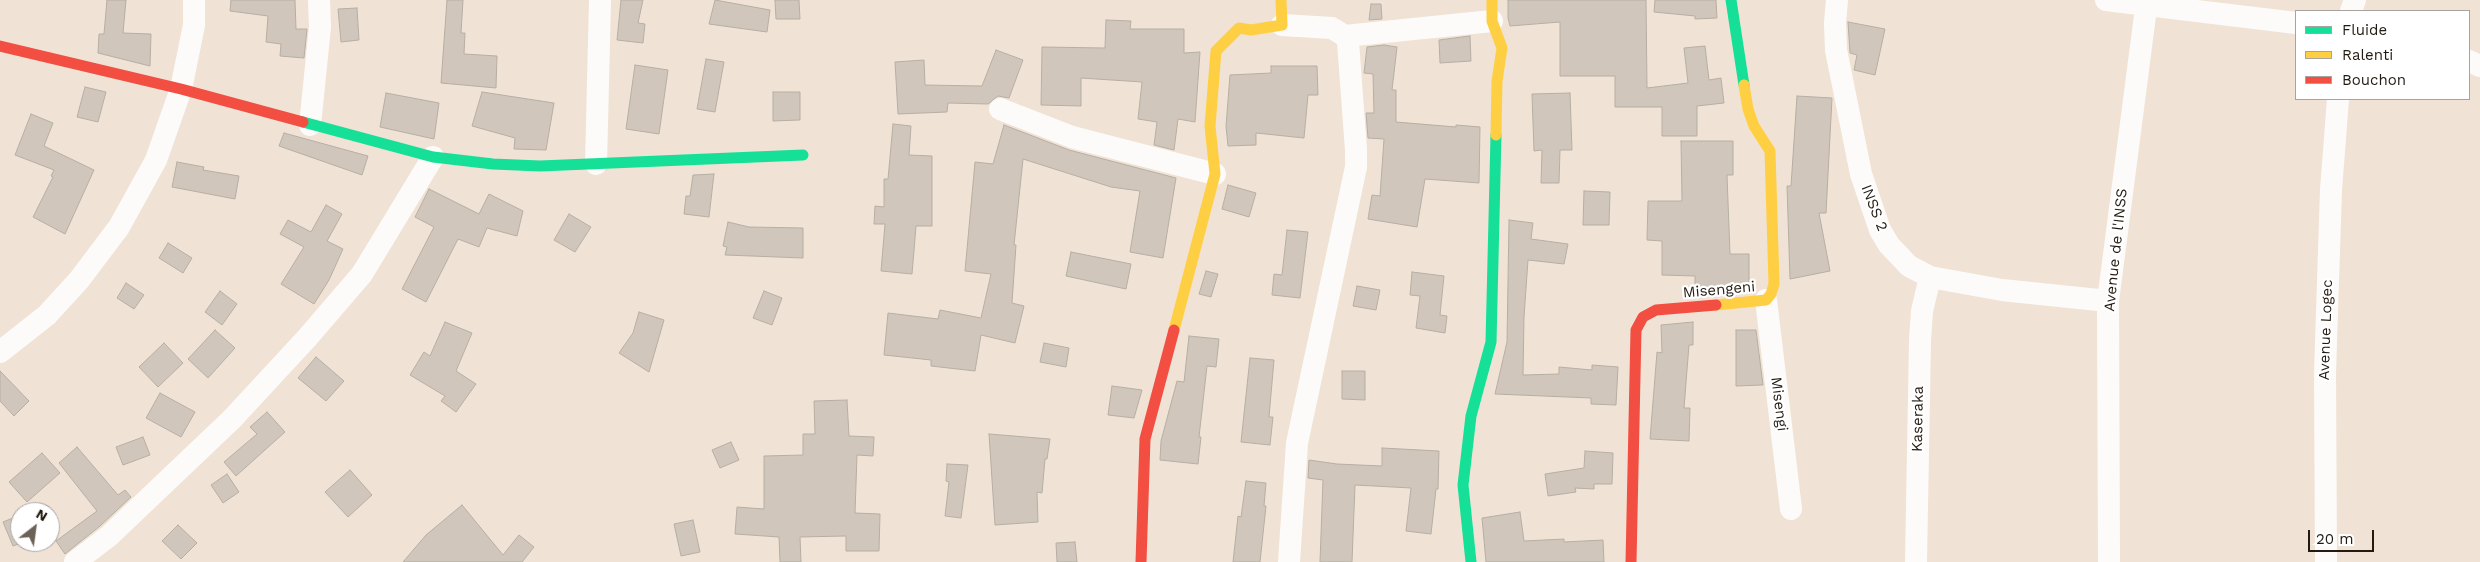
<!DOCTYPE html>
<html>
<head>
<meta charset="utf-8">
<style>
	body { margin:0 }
	#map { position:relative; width:2480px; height:562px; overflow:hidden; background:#f0e3d6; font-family:"Work Sans",sans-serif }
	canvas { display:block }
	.legend { position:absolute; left:2295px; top:10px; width:175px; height:90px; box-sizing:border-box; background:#fff; border:1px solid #a7a4a0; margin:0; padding:6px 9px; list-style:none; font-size:15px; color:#231b12 }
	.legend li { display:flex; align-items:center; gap:10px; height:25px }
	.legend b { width:25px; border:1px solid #a7a4a0 }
	.north { position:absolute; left:10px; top:502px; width:50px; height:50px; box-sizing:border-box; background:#fff; border:1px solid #a7a4a0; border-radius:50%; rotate:30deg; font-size:14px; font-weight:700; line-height:20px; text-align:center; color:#231b12 }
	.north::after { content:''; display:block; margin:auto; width:18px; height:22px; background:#6b6157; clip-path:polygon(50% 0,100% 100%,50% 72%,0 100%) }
	.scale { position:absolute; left:2308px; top:530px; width:66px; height:22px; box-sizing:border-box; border:2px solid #231b12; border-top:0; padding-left:6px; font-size:15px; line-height:18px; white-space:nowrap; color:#231b12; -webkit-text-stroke:4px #fff; paint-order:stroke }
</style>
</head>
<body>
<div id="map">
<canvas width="2480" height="562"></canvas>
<ul class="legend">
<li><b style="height:6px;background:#16e098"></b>Fluide</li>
<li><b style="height:6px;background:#ffcf43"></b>Ralenti</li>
<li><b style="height:6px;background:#f24e42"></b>Bouchon</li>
</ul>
<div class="north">N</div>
<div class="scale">20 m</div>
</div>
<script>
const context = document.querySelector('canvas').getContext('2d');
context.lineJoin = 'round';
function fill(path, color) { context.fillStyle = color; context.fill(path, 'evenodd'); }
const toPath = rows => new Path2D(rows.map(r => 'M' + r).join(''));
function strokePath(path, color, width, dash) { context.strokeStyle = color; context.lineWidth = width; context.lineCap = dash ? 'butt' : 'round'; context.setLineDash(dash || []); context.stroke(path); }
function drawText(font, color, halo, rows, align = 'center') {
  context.font = font + ' "Work Sans",sans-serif'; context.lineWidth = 4.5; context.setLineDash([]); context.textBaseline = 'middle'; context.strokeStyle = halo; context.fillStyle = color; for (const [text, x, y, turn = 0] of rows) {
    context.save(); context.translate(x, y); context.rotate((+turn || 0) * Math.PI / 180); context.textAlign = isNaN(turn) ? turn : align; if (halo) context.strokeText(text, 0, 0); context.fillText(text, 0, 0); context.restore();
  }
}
const building = toPath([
	[107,0,126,0,123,33,151,34,150,66,98,53,99,34,104,34,107,0],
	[231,0,295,0,296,29,307,29,304,58,280,56,281,44,266,42,268,16,230,11,231,0],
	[447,0,463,0,461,33,465,33,464,54,497,56,496,88,441,83,447,0],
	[621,0,643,0,638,23,645,24,643,43,617,40,621,0],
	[715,0,770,10,767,32,709,24,715,0],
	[775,0,799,0,800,19,776,19,775,0],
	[1508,0,1646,0,1647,88,1688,83,1684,48,1705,46,1709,80,1721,78,1724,103,1697,106,1697,136,1662,136,1662,107,1615,107,1615,76,1560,76,1560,22,1510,26,1508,18,1508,0],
	[1655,0,1716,0,1717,18,1695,19,1695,16,1654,12,1655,0],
	[1371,4,1381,4,1382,19,1369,20,1371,4],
	[357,8,359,40,341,42,338,9,357,8],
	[1106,20,1131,21,1130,29,1184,29,1184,53,1200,52,1195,122,1178,119,1174,150,1154,145,1157,122,1138,119,1142,82,1081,78,1081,106,1041,105,1042,47,1105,48,1106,20],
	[1848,22,1885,29,1875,75,1854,70,1857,55,1850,53,1848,22],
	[1470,36,1471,61,1440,63,1439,40,1470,36],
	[1384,45,1397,47,1392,90,1396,90,1396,122,1456,127,1456,125,1480,127,1479,183,1425,179,1417,227,1368,219,1372,195,1380,196,1384,139,1368,138,1366,113,1374,113,1373,74,1364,73,1367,47,1384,45],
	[996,50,1023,60,1009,98,998,96,988,104,948,103,947,112,898,114,895,62,924,60,925,85,982,86,996,50],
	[706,59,724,62,715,112,697,109,706,59],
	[635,65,668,70,659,134,626,129,635,65],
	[1271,66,1317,66,1318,95,1308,95,1304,138,1256,133,1256,145,1228,146,1226,126,1230,75,1271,73,1271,66],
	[85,87,106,92,98,122,77,117,85,87],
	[482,92,554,103,546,150,514,149,515,138,472,126,482,92],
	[773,92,800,92,800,120,773,121,773,92],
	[386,93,439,103,434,139,380,127,386,93],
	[1570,93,1572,150,1560,150,1559,183,1541,183,1542,150,1534,151,1532,94,1570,93],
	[1797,96,1832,98,1826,213,1819,213,1830,271,1790,279,1787,186,1791,186,1797,96],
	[31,114,53,123,44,146,94,170,65,234,33,217,53,177,51,176,54,170,15,155,31,114],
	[893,124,911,126,909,155,932,156,932,226,916,226,912,274,881,271,885,224,874,224,875,206,884,207,884,179,888,179,893,124],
	[1004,125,1069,150,1176,178,1163,258,1130,252,1140,191,1111,187,1023,159,1014,245,1016,245,1012,303,1024,306,1015,343,981,335,975,371,931,366,931,360,884,355,888,313,938,319,940,310,981,318,991,274,965,271,975,162,993,164,1004,125],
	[284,133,368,156,362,175,279,146,284,133],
	[1681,141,1733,141,1733,175,1727,175,1730,254,1749,254,1749,286,1695,291,1695,276,1662,275,1662,241,1647,240,1648,201,1682,201,1681,141],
	[177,162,204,167,203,170,239,176,235,199,172,187,177,162],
	[714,174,709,217,684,214,686,196,690,196,693,175,714,174],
	[1228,185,1256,193,1249,217,1222,209,1228,185],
	[429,189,479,214,489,194,523,211,517,236,487,228,479,247,458,239,426,302,402,289,434,227,415,217,429,189],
	[1584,191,1610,192,1609,225,1583,225,1584,191],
	[326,205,342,214,327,241,343,249,329,280,314,304,281,284,304,247,280,234,288,220,311,232,326,205],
	[569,214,591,227,575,252,554,240,569,214],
	[1509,220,1533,223,1531,239,1568,244,1564,264,1528,260,1524,317,1523,375,1559,374,1559,367,1592,370,1592,365,1618,367,1616,405,1591,404,1591,398,1495,394,1507,342,1509,220],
	[728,222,749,227,803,228,803,258,725,255,727,247,723,246,728,222],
	[1287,230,1308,232,1300,298,1272,295,1274,274,1282,275,1287,230],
	[168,243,192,258,183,273,159,258,168,243],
	[1071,252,1131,264,1126,289,1066,276,1071,252],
	[1206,271,1218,274,1211,297,1199,294,1206,271],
	[1412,272,1444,276,1440,315,1447,316,1445,333,1416,328,1420,296,1410,295,1412,272],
	[126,283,144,295,134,309,117,298,126,283],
	[1357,286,1380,290,1376,310,1353,306,1357,286],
	[220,291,237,304,222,325,205,312,220,291],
	[764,291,782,298,772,325,753,318,764,291],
	[639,312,664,320,649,372,619,353,633,333,639,312],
	[445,322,472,333,456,371,476,384,456,412,441,401,445,396,410,375,424,352,430,356,445,322],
	[1693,322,1693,345,1689,345,1684,408,1690,408,1689,441,1650,439,1657,352,1662,353,1661,325,1693,322],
	[215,330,235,348,208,378,188,359,215,330],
	[1736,330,1756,330,1763,385,1736,386,1736,330],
	[1189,336,1219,339,1216,367,1207,366,1199,437,1201,437,1198,464,1160,460,1161,441,1177,381,1184,382,1189,336],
	[164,343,183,363,158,387,139,367,164,343],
	[1044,343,1069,348,1066,367,1040,362,1044,343],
	[316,357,344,381,326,401,298,378,316,357],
	[1250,358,1274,360,1269,417,1273,417,1270,445,1241,442,1250,358],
	[0,371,29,401,14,416,0,401,0,371],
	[1342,371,1365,371,1365,400,1342,399,1342,371],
	[1112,386,1142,390,1134,418,1108,415,1112,386],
	[160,393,195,412,181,437,146,418,160,393],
	[847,400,849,436,874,437,873,456,857,455,855,513,880,514,879,551,846,551,846,536,800,537,801,562,780,562,779,537,735,534,737,507,764,509,764,456,803,455,803,434,815,434,814,401,847,400],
	[267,412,285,432,236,476,224,462,257,434,250,427,267,412],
	[989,434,1050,439,1047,459,1045,459,1042,493,1037,492,1038,522,995,525,989,434],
	[143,437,150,455,123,465,116,447,143,437],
	[731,442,739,460,720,468,712,450,731,442],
	[77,447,118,495,125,490,131,497,100,526,65,554,56,541,97,511,59,463,77,447],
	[1382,448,1439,451,1438,489,1436,489,1431,534,1406,531,1411,488,1355,485,1352,562,1320,562,1323,480,1308,478,1309,460,1337,464,1382,466,1382,448],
	[1585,451,1613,453,1612,484,1594,484,1594,489,1575,488,1576,492,1548,496,1545,474,1584,468,1585,451],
	[42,453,60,473,27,502,9,482,42,453],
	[947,464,968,465,961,518,945,516,949,482,946,481,947,464],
	[350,470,372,495,348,517,325,492,350,470],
	[227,474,239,492,223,503,211,485,227,474],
	[1246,481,1266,483,1264,506,1266,506,1260,562,1233,562,1238,516,1241,517,1246,481],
	[462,505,503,555,519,535,534,547,522,562,403,562,426,535,462,505],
	[1520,512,1524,541,1564,539,1564,542,1603,540,1604,562,1486,562,1482,518,1520,512],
	[20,515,20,542,24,542,13,546,3,522,20,515],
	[693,520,700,552,681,556,674,524,693,520],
	[178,525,197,543,181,559,162,541,178,525],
	[1075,542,1077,562,1057,562,1056,543,1075,542]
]);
fill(building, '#d0c6bc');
strokePath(building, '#b7aea3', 1);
strokePath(toPath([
	[1837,0,1835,23,1836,50,1861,174,1880,230,1889,245,1909,266,1930,277,2002,290,2108,301],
	[2106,0,2296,23],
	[2351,11,2355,0],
	[1282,25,1332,28,1345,36,1348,42,1356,150,1356,167,1297,443,1289,562],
	[1345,36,1492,21],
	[2469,61,2480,66],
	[1000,109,1072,137,1215,174],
	[310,125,320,27,319,0],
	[596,164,600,0],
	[1766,300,1791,509],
	[0,352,47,315,79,280,119,227,156,160,181,89,194,25,194,0],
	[75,562,109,536,232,419,307,338,362,274,433,157],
	[1916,562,1920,340,1922,311,1930,277],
	[2109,562,2108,301,2147,0],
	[2326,562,2325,373,2331,190,2338,99]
]), '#fdfbf9', 22);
strokePath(toPath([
	[1731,0,1744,85],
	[303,122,433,157,493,164,540,166,803,155],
	[1471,562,1463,485,1471,416,1491,342,1496,135]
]), '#16e098', 11);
strokePath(toPath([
	[1492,0,1492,21,1502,48,1497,81,1496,135],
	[1716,305,1766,300,1771,294,1774,284,1770,151,1754,126,1748,109,1744,85],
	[1174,330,1215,174,1210,126,1216,51,1239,28,1251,30,1282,25,1281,0]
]), '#ffcf43', 11);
strokePath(toPath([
	[0,46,181,89,303,122],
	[1141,562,1145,439,1174,330],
	[1631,562,1636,330,1643,317,1656,310,1716,305]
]), '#f24e42', 11);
drawText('15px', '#231b12', '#fff', [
	["INSS 2",1874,208,69],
	["Avenue de l'INSS",2116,250,-84],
	["Misengeni",1719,290,-5],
	["Avenue Logec",2326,330,-88],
	["Misengi",1779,404,83],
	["Kaseraka",1918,419,-89]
]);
</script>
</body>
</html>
